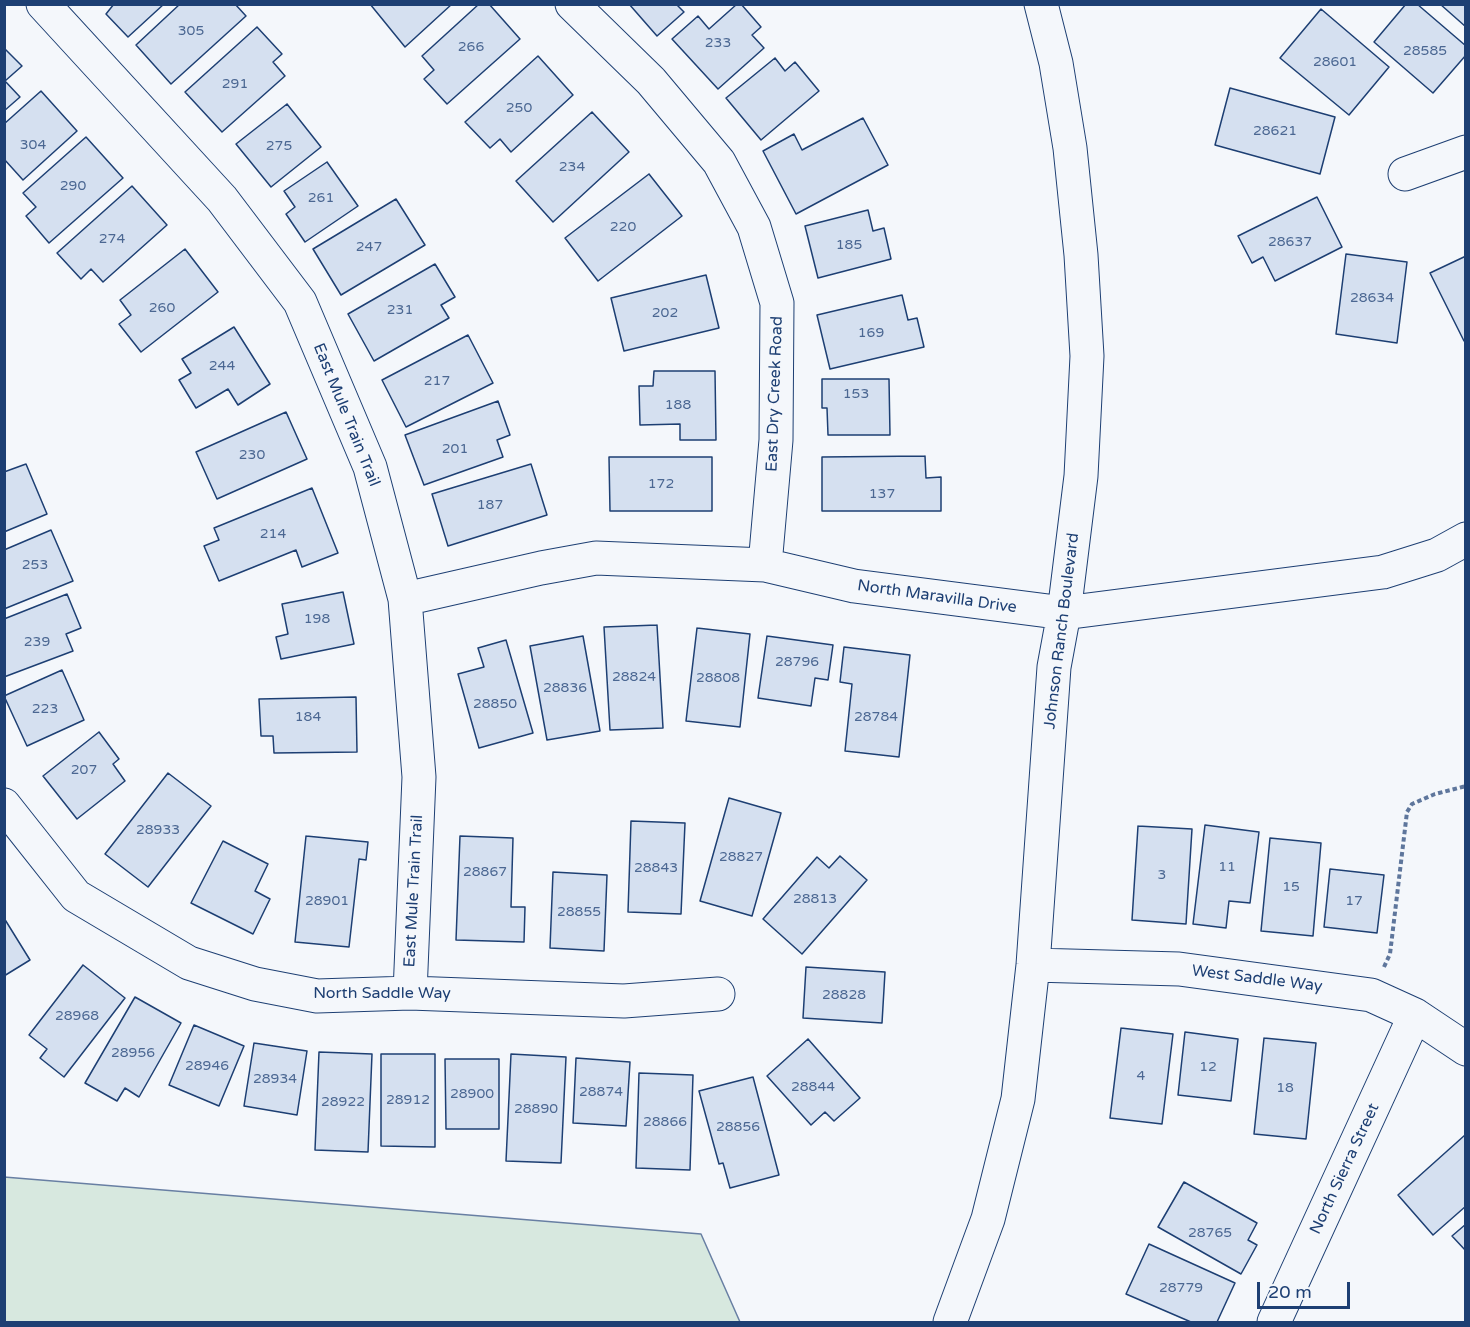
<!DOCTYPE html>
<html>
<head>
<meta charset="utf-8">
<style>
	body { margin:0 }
	#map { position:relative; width:1470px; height:1327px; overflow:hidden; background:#f4f7fb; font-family:"Varela Round",sans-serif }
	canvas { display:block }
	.frame { position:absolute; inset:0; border:6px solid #1d3f73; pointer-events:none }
	.scale { position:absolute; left:1257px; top:1282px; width:93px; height:27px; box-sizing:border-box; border:3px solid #1d3f73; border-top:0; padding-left:8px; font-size:18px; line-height:21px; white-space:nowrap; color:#1d3f73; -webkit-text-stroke:4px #f4f7fb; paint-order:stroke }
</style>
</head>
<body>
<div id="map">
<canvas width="1470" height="1327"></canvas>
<div class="frame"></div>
<div class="scale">20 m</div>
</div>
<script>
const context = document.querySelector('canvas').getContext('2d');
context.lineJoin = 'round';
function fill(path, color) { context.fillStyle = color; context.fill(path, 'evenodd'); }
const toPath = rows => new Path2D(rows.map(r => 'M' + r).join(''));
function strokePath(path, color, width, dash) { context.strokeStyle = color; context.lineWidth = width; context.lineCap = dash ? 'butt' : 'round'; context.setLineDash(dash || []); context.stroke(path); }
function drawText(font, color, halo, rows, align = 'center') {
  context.font = font + ' "Varela Round",sans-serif'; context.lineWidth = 4.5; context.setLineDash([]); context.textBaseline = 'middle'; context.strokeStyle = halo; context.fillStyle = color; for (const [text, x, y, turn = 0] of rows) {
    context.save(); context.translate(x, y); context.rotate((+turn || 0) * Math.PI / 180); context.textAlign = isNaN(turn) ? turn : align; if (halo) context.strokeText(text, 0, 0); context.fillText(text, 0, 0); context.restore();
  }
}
const green = toPath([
	[4,1177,701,1234,740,1322,5,1322,4,1177]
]);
fill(green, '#d7e8df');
strokePath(green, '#687fa3', 1.5);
const building = toPath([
	[114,4,164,4,128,37,106,14,114,4],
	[180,4,235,4,246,16,171,84,136,45,180,4],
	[370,4,452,4,405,47,370,4],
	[479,4,489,4,520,39,447,104,424,79,434,70,422,56,479,4],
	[629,4,676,4,684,12,657,36,629,4],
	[737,4,741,4,761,27,752,35,764,48,718,89,672,39,698,16,709,29,737,4],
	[1406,4,1417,4,1466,46,1466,55,1433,93,1374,42,1406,4],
	[1440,4,1466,4,1466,27,1440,4],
	[1321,9,1389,67,1349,115,1280,58,1321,9],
	[257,27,282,54,273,62,285,76,222,132,185,92,257,27],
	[4,48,22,66,5,81,20,97,4,111,4,48],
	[538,56,573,95,511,152,500,139,490,148,465,122,538,56],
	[775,58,785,71,795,62,819,91,761,140,726,98,775,58],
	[1230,88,1335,117,1320,174,1215,145,1230,88],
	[41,91,77,131,23,180,4,159,4,124,41,91],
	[287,104,321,147,271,187,236,144,287,104],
	[592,112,629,152,553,222,516,181,592,112],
	[863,118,888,165,796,214,763,151,794,134,802,150,863,118],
	[86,137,123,178,49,243,26,216,36,207,23,193,86,137],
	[327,162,358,206,305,242,286,214,295,207,284,191,327,162],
	[649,174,682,216,598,281,565,238,649,174],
	[132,186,167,225,103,282,91,269,81,279,57,253,132,186],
	[1317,197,1342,247,1275,281,1263,257,1252,263,1238,236,1317,197],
	[396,199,425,245,341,295,313,249,396,199],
	[868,210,873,231,884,228,891,259,818,278,805,226,868,210],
	[185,249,218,292,141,352,119,324,131,315,120,300,185,249],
	[1346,254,1407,262,1397,343,1336,334,1346,254],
	[1466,256,1466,340,1464,341,1430,273,1466,256],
	[435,264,455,297,441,305,449,318,374,361,348,314,435,264],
	[706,275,719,328,624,351,611,298,706,275],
	[902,295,908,320,917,318,924,347,830,369,817,315,902,295],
	[234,327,270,384,238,405,228,389,196,408,179,380,191,373,182,359,234,327],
	[468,335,493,383,406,427,382,380,468,335],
	[654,371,715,371,716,440,680,440,680,424,640,425,639,386,653,386,654,371],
	[822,379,889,379,890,435,828,435,827,408,822,408,822,379],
	[498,401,510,435,497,440,503,457,424,485,405,435,498,401],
	[286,412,307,459,217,499,196,452,286,412],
	[925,456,926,478,941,477,941,511,822,511,822,457,925,456],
	[609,457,712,457,712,511,610,511,609,457],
	[26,464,47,514,4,532,4,472,26,464],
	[531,464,547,515,448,546,432,494,531,464],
	[312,488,338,553,302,567,296,550,219,581,204,546,219,540,214,528,312,488],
	[51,530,73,581,4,609,4,550,51,530],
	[343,592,354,644,281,659,276,637,288,634,282,604,343,592],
	[67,594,81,628,66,634,73,651,4,677,4,619,67,594],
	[657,625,663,728,610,730,604,627,657,625],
	[697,628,750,634,740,727,686,721,697,628],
	[583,636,600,731,547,740,530,646,583,636],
	[767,636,833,645,828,680,815,678,811,706,758,698,767,636],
	[506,640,533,733,479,748,458,674,484,667,478,648,506,640],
	[844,647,910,655,899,757,845,751,852,684,840,682,844,647],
	[62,670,84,720,27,746,4,696,62,670],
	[356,697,357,752,274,753,273,736,261,736,259,699,356,697],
	[99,732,119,759,113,764,125,781,77,819,43,776,99,732],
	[168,773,211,806,148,887,105,854,168,773],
	[729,798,781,813,752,916,700,901,729,798],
	[631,821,685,823,681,914,628,912,631,821],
	[1205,825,1259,832,1250,903,1229,901,1226,928,1193,924,1205,825],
	[1138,826,1192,829,1186,924,1132,920,1138,826],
	[306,836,368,842,366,860,359,859,349,947,295,942,306,836],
	[460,836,513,838,511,907,525,907,524,942,456,940,460,836],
	[1270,838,1321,843,1313,936,1261,931,1270,838],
	[223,841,268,864,255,891,270,899,253,934,191,903,223,841],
	[840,856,867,880,802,954,763,919,817,857,829,868,840,856],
	[1330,869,1384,875,1377,933,1324,927,1330,869],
	[553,872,607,875,604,951,550,948,553,872],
	[4,918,30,960,4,976,4,918],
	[83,965,125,998,64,1077,40,1058,47,1049,29,1035,83,965],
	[806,967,885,972,882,1023,803,1018,806,967],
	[135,997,181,1023,139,1097,125,1088,117,1101,85,1083,135,997],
	[194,1025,244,1046,219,1106,169,1085,194,1025],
	[1121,1028,1173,1034,1162,1124,1110,1118,1121,1028],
	[1185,1032,1238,1039,1231,1101,1178,1095,1185,1032],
	[1264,1038,1316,1043,1306,1139,1254,1134,1264,1038],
	[808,1039,860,1098,834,1121,825,1112,811,1125,767,1076,808,1039],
	[254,1043,307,1051,297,1115,244,1106,254,1043],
	[319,1052,372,1054,368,1152,315,1150,319,1052],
	[381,1054,435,1054,435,1147,381,1146,381,1054],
	[511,1054,566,1057,561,1163,506,1161,511,1054],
	[576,1058,630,1062,626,1126,573,1123,576,1058],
	[445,1059,499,1059,499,1129,446,1129,445,1059],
	[639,1073,693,1075,690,1170,636,1168,639,1073],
	[753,1077,779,1175,730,1188,723,1163,719,1164,699,1091,753,1077],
	[1465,1135,1466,1206,1433,1235,1398,1195,1465,1135],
	[1184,1182,1257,1223,1248,1240,1257,1245,1241,1274,1158,1227,1184,1182],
	[1466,1224,1466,1251,1452,1236,1466,1224],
	[1149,1244,1235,1283,1217,1322,1191,1322,1126,1294,1149,1244]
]);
fill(building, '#d5e0f0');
strokePath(building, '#1d3f73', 1.5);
const minor = toPath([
	[43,4,222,199,300,302,370,467,405,599,419,777,410,993],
	[572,4,651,81,719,162,754,227,777,303,776,440,765,565],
	[1405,174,1466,152],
	[405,599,541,568,596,558,765,565,854,586,1064,613,1383,572,1437,555,1466,539],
	[4,805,76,896,189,963,255,984,317,996,410,993,624,1001,718,994],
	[1033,965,1179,969,1371,995,1415,1015,1466,1049],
	[950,1322,988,1219,1018,1099,1033,965,1054,667,1064,613,1081,476,1087,356,1081,255,1070,148,1056,63,1041,4],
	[1274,1322,1415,1015]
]);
strokePath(minor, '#1d3f73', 35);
strokePath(toPath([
	[1384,967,1390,954,1407,812,1412,804,1435,794,1466,786]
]), '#5e769c', 4, [4.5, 3]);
strokePath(minor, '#f4f7fb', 33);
drawText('14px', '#4b6792', null, [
	["305",191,31],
	["233",718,43],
	["266",471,47],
	["28585",1425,51],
	["28601",1335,62],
	["291",235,84],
	["250",519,108],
	["28621",1275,131],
	["304",33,145],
	["275",279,146],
	["234",572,167],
	["290",73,186],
	["261",321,198],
	["220",623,227],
	["274",112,239],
	["28637",1290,242],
	["185",849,245],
	["247",369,247],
	["28634",1372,298],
	["260",162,308],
	["231",400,310],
	["202",665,313],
	["169",871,333],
	["244",222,366],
	["217",437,381],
	["153",856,394],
	["188",678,405],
	["201",455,449],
	["230",252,455],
	["172",661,484],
	["137",882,494],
	["187",490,505],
	["214",273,534],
	["253",35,565],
	["198",317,619],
	["239",37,642],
	["28796",797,662],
	["28824",634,677],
	["28808",718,678],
	["28836",565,688],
	["28850",495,704],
	["223",45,709],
	["184",308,717],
	["28784",876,717],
	["207",84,770],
	["28933",158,830],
	["28827",741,857],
	["11",1227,867],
	["28843",656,868],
	["28867",485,872],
	["3",1162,875],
	["15",1291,887],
	["28813",815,899],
	["28901",327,901],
	["17",1354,901],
	["28855",579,912],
	["28828",844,995],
	["28968",77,1016],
	["28956",133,1053],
	["28946",207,1066],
	["12",1208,1067],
	["4",1141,1076],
	["28934",275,1079],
	["28844",813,1087],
	["18",1285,1088],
	["28874",601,1092],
	["28900",472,1094],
	["28912",408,1100],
	["28922",343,1102],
	["28890",536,1109],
	["28866",665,1122],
	["28856",738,1127],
	["28765",1210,1233],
	["28779",1181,1288]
]);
drawText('16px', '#1d3f73', '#f4f7fb', [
	["East Dry Creek Road",775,394,-88],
	["East Mule Train Trail",346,415,68],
	["North Maravilla Drive",937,597,8],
	["Johnson Ranch Boulevard",1062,631,-83],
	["East Mule Train Trail",414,891,-87],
	["West Saddle Way",1257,979,7],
	["North Saddle Way",382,994],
	["North Sierra Street",1345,1169,-65]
]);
</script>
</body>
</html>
